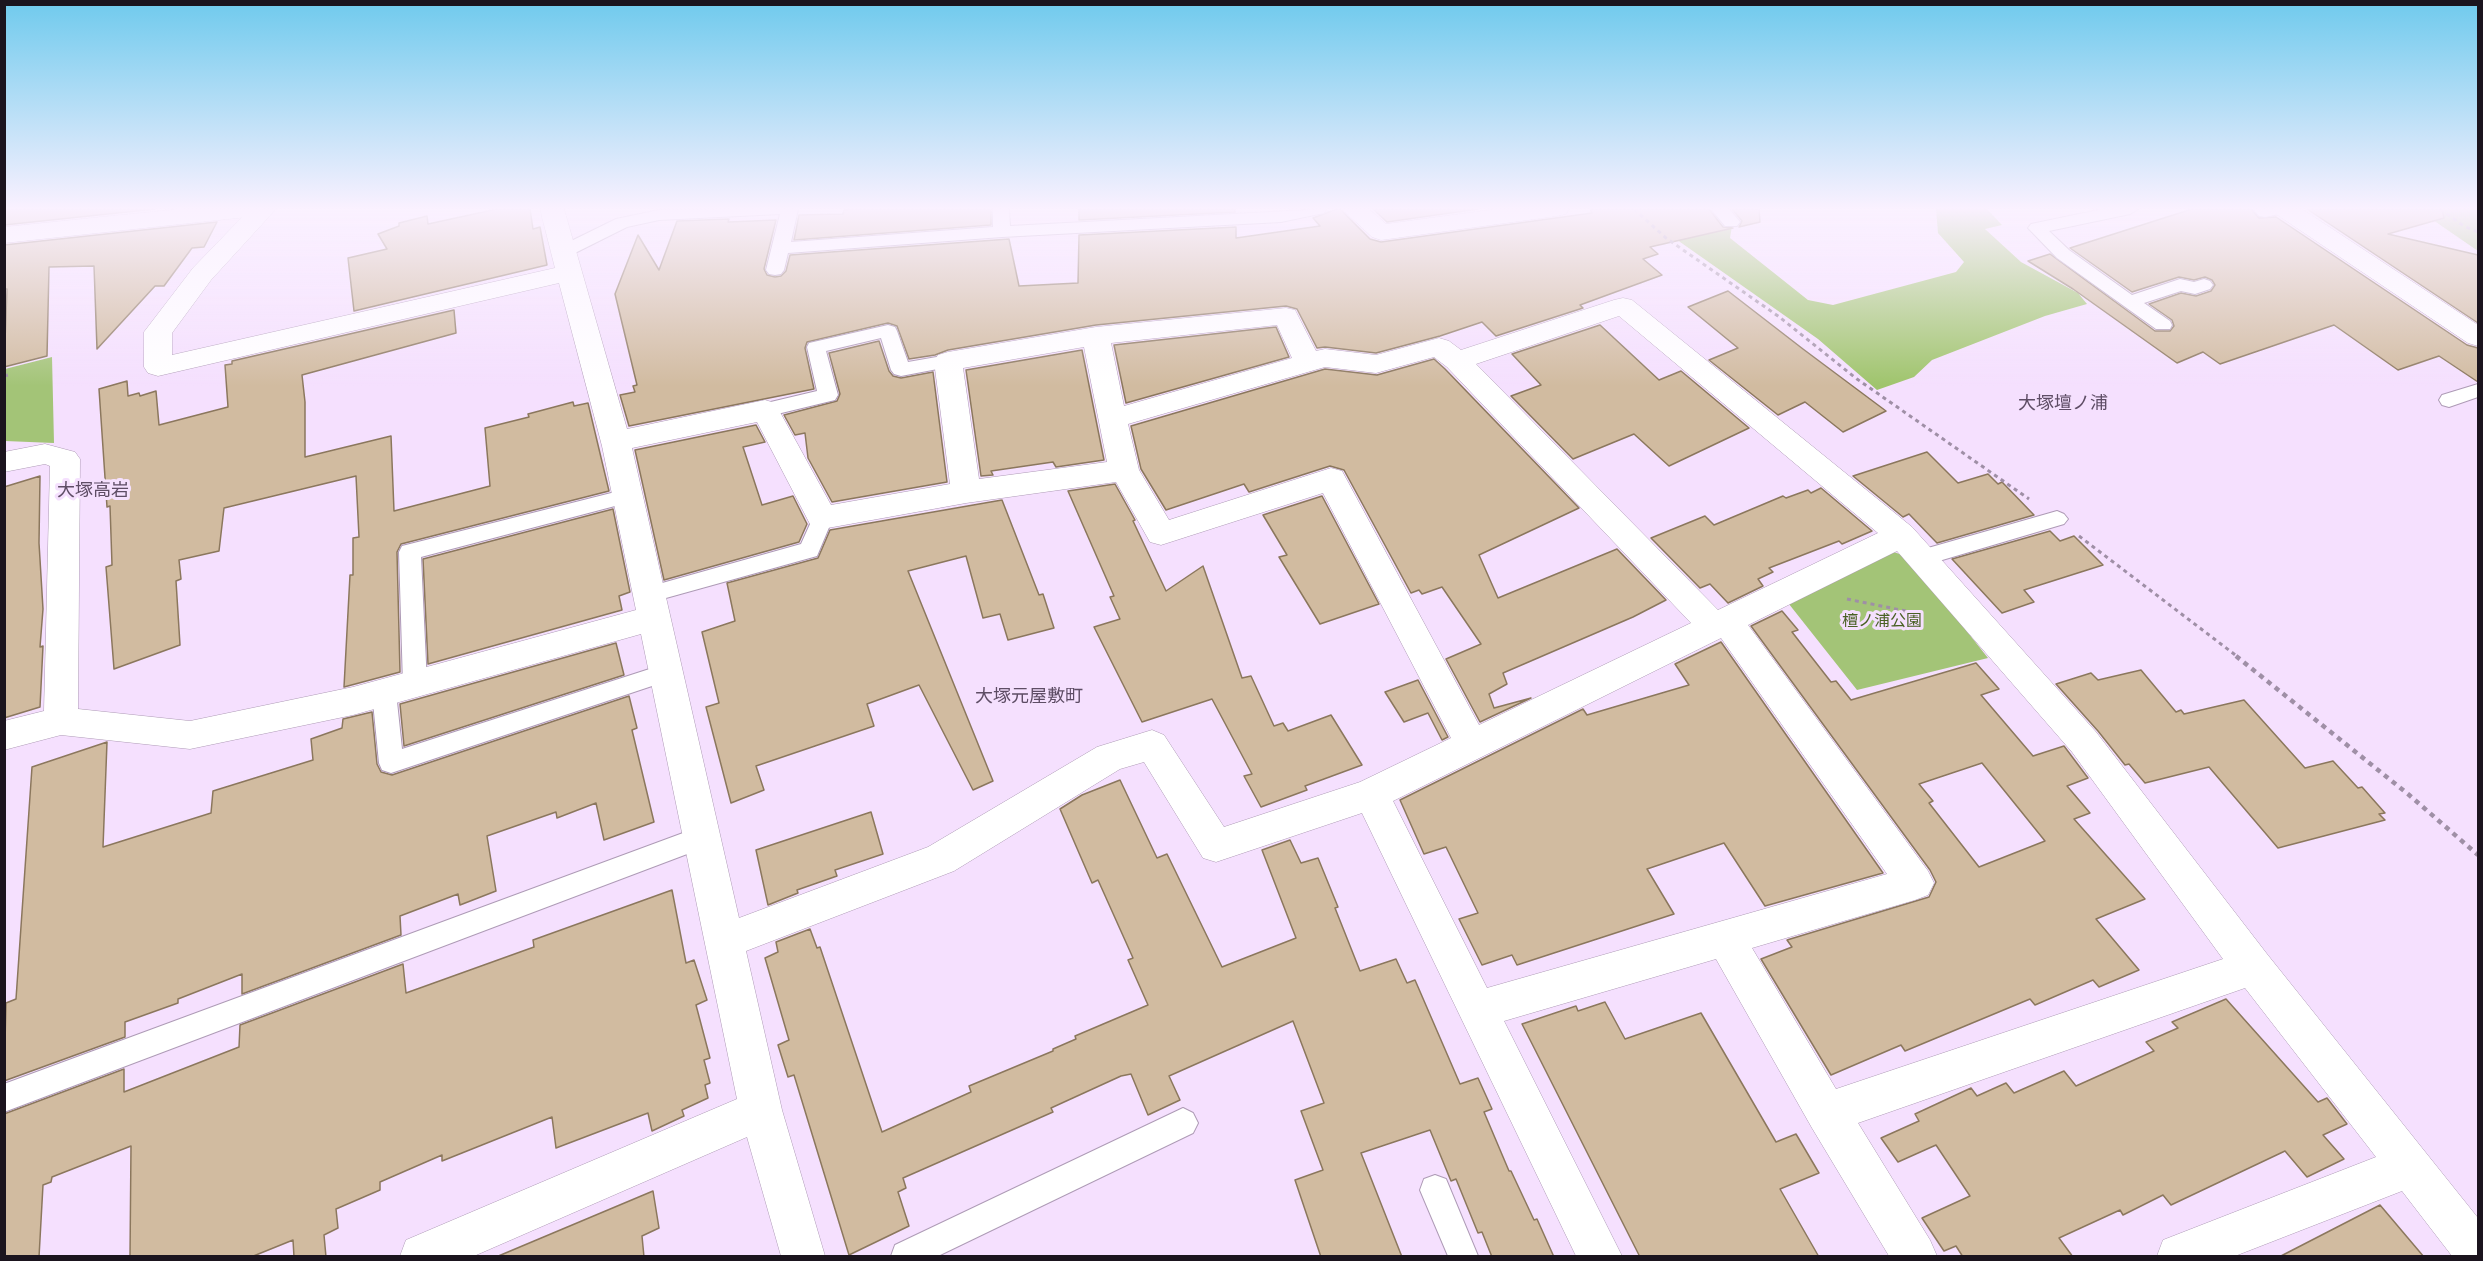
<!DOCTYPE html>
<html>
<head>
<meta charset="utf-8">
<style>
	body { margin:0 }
	#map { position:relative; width:2483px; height:1261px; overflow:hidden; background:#f5e0fe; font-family:Arial,sans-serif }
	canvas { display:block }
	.frame { position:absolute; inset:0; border:6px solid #1b141e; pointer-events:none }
</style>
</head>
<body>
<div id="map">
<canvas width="2483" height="1261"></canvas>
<div class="frame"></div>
</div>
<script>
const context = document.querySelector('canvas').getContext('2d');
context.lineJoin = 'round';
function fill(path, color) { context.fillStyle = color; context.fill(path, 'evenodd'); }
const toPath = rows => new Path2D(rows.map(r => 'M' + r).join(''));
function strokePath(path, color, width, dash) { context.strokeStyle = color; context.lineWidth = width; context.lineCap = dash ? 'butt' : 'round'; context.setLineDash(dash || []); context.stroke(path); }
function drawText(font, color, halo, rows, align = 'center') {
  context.font = font + ' Arial,"Noto Sans JP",sans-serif'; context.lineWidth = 6; context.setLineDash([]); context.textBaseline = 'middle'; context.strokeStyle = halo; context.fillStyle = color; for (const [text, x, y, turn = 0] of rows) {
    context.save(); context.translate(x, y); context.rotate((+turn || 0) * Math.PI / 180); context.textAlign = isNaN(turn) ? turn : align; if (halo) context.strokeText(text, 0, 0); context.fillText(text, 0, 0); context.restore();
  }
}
fill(toPath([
	[2417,209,2478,209,2478,251],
	[52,357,54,443,5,441,5,369],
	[1891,551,1908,557,1988,658,1857,690,1785,599]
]), '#a3c477');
fill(toPath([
	[1936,209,1987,209,2002,225,1985,229,2021,262,2078,293,2087,304,2045,316,1932,360,1914,377,1877,390,1818,339,1673,237,1732,226,1730,238,1808,300,1833,305,1956,272,1964,262,1938,233]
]), '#9fc46c');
const building = toPath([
	[4,209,155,209,4,225,4,209],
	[497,209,530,209,533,229,540,227,547,265,354,311,348,258,387,249,378,234,399,226,399,223,427,216,428,224,497,209],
	[864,209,991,209,991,225,794,240,799,215,843,214,844,210,864,209],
	[1079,209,1235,209,1235,212,1079,220,1079,209],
	[1337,209,1340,209,1370,239,1381,242,1592,213,1590,209,1709,209,1723,227,1733,228,1650,247,1658,254,1643,259,1662,275,1580,305,1583,308,1496,336,1482,322,1440,336,1376,353,1325,347,1317,348,1297,309,1286,306,1096,325,948,350,935,355,909,359,897,326,888,323,807,342,805,348,814,389,629,426,620,395,635,392,633,386,637,385,615,294,638,235,659,270,677,221,729,219,728,222,776,220,764,269,767,275,775,277,781,276,786,271,790,255,1009,239,1019,286,1078,283,1079,235,1236,227,1236,238,1320,226,1313,218,1337,209],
	[1373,209,1478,209,1387,222,1373,209],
	[1732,209,1759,209,1760,222,1739,227,1742,221,1732,209],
	[2192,209,2251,209,2259,218,2276,217,2467,345,2478,348,2478,382,2439,356,2398,370,2334,325,2220,364,2203,352,2177,363,2073,289,2028,261,2050,254,2155,331,2170,331,2174,326,2172,320,2149,304,2181,293,2196,296,2211,291,2215,285,2212,280,2205,277,2194,280,2179,277,2132,292,2070,248,2192,209],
	[2307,209,2442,209,2444,218,2388,234,2478,255,2478,323,2307,209],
	[217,222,204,247,192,248,164,286,155,286,97,349,94,266,49,267,47,356,4,367,7,289,4,289,4,245,217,222],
	[1728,291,1803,349,1886,411,1843,432,1805,402,1778,415,1709,360,1738,348,1688,307,1728,291],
	[454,310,456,333,302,375,305,402,305,457,391,436,394,511,490,486,485,428,529,417,528,414,573,402,574,406,588,403,609,491,401,544,397,552,400,672,344,687,350,575,353,575,353,538,359,537,356,476,224,508,219,551,179,560,181,579,176,581,180,645,114,669,106,567,112,565,110,506,107,507,99,389,127,381,128,396,139,393,140,396,156,391,159,425,228,407,225,365,232,364,232,361,454,310],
	[1600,325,1659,380,1681,371,1749,428,1669,466,1634,434,1573,459,1511,396,1541,385,1512,354,1600,325],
	[1276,327,1289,357,1126,403,1114,345,1276,327],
	[879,341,889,371,893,376,901,378,933,372,947,482,832,502,808,458,805,433,795,435,784,415,837,401,840,394,829,353,879,341],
	[1082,350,1104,460,1056,467,1053,462,991,471,993,475,981,476,966,370,1082,350],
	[1434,359,1445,369,1579,508,1479,555,1498,598,1617,549,1666,600,1633,617,1503,673,1507,684,1489,694,1494,708,1531,698,1480,722,1446,659,1481,644,1442,587,1422,594,1419,590,1411,593,1344,470,1330,466,1249,492,1244,484,1166,510,1141,469,1131,426,1325,369,1377,375,1434,359],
	[756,425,765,442,743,447,762,505,793,496,807,524,799,542,664,580,635,450,756,425],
	[1927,452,1958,483,1988,474,1998,484,2002,482,2034,515,1937,543,1909,514,1903,517,1853,476,1927,452],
	[40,476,39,543,43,609,40,647,43,646,40,707,4,718,4,487,40,476],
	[1115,484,1135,520,1133,521,1166,591,1203,566,1242,678,1251,676,1274,726,1283,723,1288,731,1331,715,1362,765,1305,786,1307,790,1261,807,1244,776,1252,774,1212,699,1142,722,1094,627,1120,619,1110,597,1114,596,1068,491,1115,484],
	[1821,488,1872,531,1842,544,1839,541,1769,568,1773,572,1758,579,1763,586,1728,603,1710,584,1700,588,1651,538,1705,516,1714,525,1783,496,1786,498,1808,490,1811,493,1821,488],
	[1322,496,1379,604,1320,624,1279,557,1287,555,1263,515,1322,496],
	[1002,500,1039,595,1043,594,1054,628,1008,640,1000,614,983,618,966,556,908,571,993,781,973,790,919,685,867,704,874,726,756,766,764,790,731,803,706,707,719,703,702,632,735,621,727,583,818,558,830,530,1002,500],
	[613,509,630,592,619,596,622,610,428,664,423,559,613,509],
	[2050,531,2060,541,2074,536,2103,565,2024,590,2034,602,2002,613,1952,559,2050,531],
	[1782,611,1798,630,1792,632,1831,682,1836,681,1851,700,1976,663,1999,689,1981,695,2033,756,2064,746,2088,778,2067,786,2090,813,2074,819,2145,899,2096,919,2139,970,2099,987,2093,980,2035,1005,2030,999,1905,1051,1901,1045,1831,1075,1761,959,1792,947,1787,940,1929,897,1936,882,1930,870,1751,626,1782,611],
	[1982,763,2045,841,1979,867,1929,803,1933,801,1919,784,1982,763],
	[1721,642,1883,873,1765,906,1724,843,1647,869,1674,914,1517,965,1512,955,1482,965,1459,919,1478,913,1446,847,1424,854,1400,800,1583,709,1587,715,1689,685,1675,664,1721,642],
	[616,643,624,675,404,746,400,704,616,643],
	[2141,670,2176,712,2181,710,2184,714,2244,700,2305,768,2333,761,2358,788,2362,787,2385,813,2379,814,2385,820,2278,848,2209,767,2145,783,2129,764,2125,765,2098,731,2056,684,2091,673,2098,680,2141,670],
	[1418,680,1448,737,1442,740,1428,713,1404,722,1385,692,1418,680],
	[629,696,637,728,632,730,654,822,604,840,596,803,557,818,556,812,487,836,496,891,460,905,458,894,400,916,401,935,242,994,242,974,178,999,178,1003,125,1022,125,1037,4,1081,6,1003,16,999,32,767,107,742,103,847,211,813,213,791,313,760,311,739,342,728,343,719,372,712,377,764,381,772,392,775,629,696],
	[1120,780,1157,858,1167,854,1222,967,1296,938,1262,850,1290,840,1301,863,1318,858,1338,907,1335,908,1360,971,1396,959,1407,983,1415,980,1460,1084,1478,1078,1492,1109,1484,1112,1509,1171,1511,1171,1534,1220,1537,1219,1554,1257,1492,1257,1482,1232,1478,1233,1456,1179,1451,1181,1430,1130,1361,1153,1402,1257,1321,1257,1295,1180,1323,1170,1301,1111,1324,1103,1293,1021,1169,1076,1180,1100,1148,1115,1131,1074,1121,1076,1051,1108,1053,1112,903,1178,906,1188,898,1192,909,1226,849,1255,794,1075,788,1077,778,1045,789,1040,765,958,778,952,776,942,810,929,817,948,820,947,882,1132,971,1092,969,1086,1053,1051,1053,1049,1076,1039,1075,1036,1148,1005,1128,960,1133,958,1098,880,1092,883,1060,809,1082,795,1120,780],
	[871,812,883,854,835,870,837,876,797,890,798,893,768,905,756,850,871,812],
	[672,890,686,963,694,960,707,1000,696,1005,710,1058,704,1060,710,1083,705,1085,708,1098,682,1110,684,1116,652,1131,648,1113,556,1148,552,1117,442,1161,442,1155,380,1182,380,1190,336,1209,338,1228,324,1235,326,1257,294,1257,293,1240,251,1257,130,1257,131,1146,52,1177,51,1182,43,1185,39,1257,4,1257,4,1114,124,1069,124,1092,239,1047,240,1025,403,964,406,993,534,947,533,940,672,890],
	[2226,999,2318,1102,2327,1098,2347,1124,2323,1135,2344,1159,2307,1177,2285,1151,2171,1205,2163,1195,2123,1215,2120,1210,2059,1238,2073,1257,1963,1257,1956,1246,1944,1251,1922,1218,1970,1196,1936,1145,1898,1162,1881,1138,1919,1121,1915,1114,1971,1088,1977,1096,2006,1083,2014,1093,2064,1071,2076,1086,2154,1051,2146,1042,2178,1028,2172,1022,2226,999],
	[1605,1002,1625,1039,1701,1013,1776,1142,1796,1134,1819,1173,1780,1189,1819,1257,1640,1257,1522,1024,1576,1006,1578,1011,1605,1002],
	[653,1191,659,1228,642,1236,644,1257,496,1257,653,1191],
	[2380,1205,2424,1257,2279,1257,2380,1205]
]);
fill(building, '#d1bba0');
strokePath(building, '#8b775d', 1.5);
const lane = toPath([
	[798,209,791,242,993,227,993,209,1009,209,1010,226,1326,209,1324,213,1281,222,1002,237,788,253,784,270,781,274,775,275,769,274,766,270,780,214,659,220,627,227,569,256,563,257,557,256,554,252,557,248,616,219,659,210,798,209],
	[1711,209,1729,209,1740,222,1737,226,1725,226,1711,209],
	[2103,209,2138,209,2130,214,2049,231,2069,250,2132,295,2180,279,2194,282,2204,279,2210,281,2213,285,2210,289,2195,294,2181,291,2144,303,2170,321,2172,325,2170,329,2156,329,2057,258,2028,228,2031,224,2103,209],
	[2253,209,2286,209,2284,213,2265,217,2259,216,2253,209],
	[888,325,895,327,897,331,908,362,948,355,955,357,957,361,955,365,948,367,901,376,894,374,891,370,881,338,826,351,838,395,835,400,765,417,758,415,755,410,758,405,817,391,807,347,809,343,888,325],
	[2478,384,2478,397,2449,407,2442,405,2439,400,2442,395,2478,384],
	[627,489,634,491,637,496,634,501,421,557,427,684,423,691,415,693,407,691,403,684,399,552,402,546,627,489],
	[822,510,829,513,833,518,817,556,648,603,640,601,637,595,640,589,648,587,801,544,815,513,822,510],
	[2057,511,2064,514,2068,519,2064,524,1922,566,1914,564,1911,558,1914,552,2057,511],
	[665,664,673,667,677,673,673,679,391,773,382,770,379,763,372,692,376,685,384,683,392,685,396,692,402,749,665,664],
	[702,826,711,829,715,837,711,845,4,1112,4,1084,702,826],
	[1183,1108,1193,1113,1198,1123,1193,1133,938,1256,891,1256,895,1245,1183,1108],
	[1435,1175,1446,1179,1478,1256,1448,1256,1420,1190,1424,1179,1435,1175]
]);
const street = toPath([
	[250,209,276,209,211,280,172,333,172,355,555,268,540,209,564,209,627,429,765,400,775,403,831,505,950,484,934,361,938,355,948,352,1096,327,1286,308,1295,310,1316,351,1325,349,1376,355,1439,338,1449,341,1461,350,1614,300,1623,298,1632,300,1912,527,2096,732,2267,954,2478,1218,2478,1256,2452,1256,2402,1191,2235,1256,2157,1256,2163,1240,2376,1157,2245,988,1858,1123,1930,1240,1937,1256,1889,1256,1812,1128,1716,959,1504,1021,1622,1256,1576,1256,1362,813,1216,862,1203,858,1144,762,1120,769,954,871,746,951,782,1110,825,1256,781,1256,747,1137,474,1256,400,1256,406,1240,737,1099,641,634,353,715,190,749,61,735,4,750,4,721,44,711,50,466,45,464,4,472,4,452,45,444,75,452,80,459,78,709,190,721,353,687,636,610,602,446,559,283,158,376,148,373,144,367,144,332,193,268,250,209],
	[1619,316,1878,533,1718,610,1476,364,1619,316],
	[1277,325,1292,358,1124,406,1111,343,1277,325],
	[1084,347,1107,462,979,479,963,368,1084,347],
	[1434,357,1447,367,1691,623,1479,725,1342,471,1331,468,1169,520,1139,470,1128,424,1325,367,1376,373,1434,357],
	[757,422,811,526,822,529,966,503,1116,482,1150,542,1161,545,1323,493,1451,738,1360,782,1224,827,1164,735,1152,730,1097,747,928,847,739,918,632,448,757,422],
	[1897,551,2072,752,2223,959,1836,1089,1752,948,1915,900,1928,895,1934,883,1928,871,1748,625,1897,551],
	[1721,638,1887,874,1487,988,1393,801,1721,638],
	[1342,209,1369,209,1386,224,1497,209,1569,209,1566,214,1557,216,1381,240,1372,237,1342,209],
	[2273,209,2302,209,2478,325,2478,346,2468,343,2276,214,2273,209]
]);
const secondary = toPath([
	[180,209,268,209,265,214,256,216,4,243,4,227,180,209]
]);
strokePath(lane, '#ae9bb6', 2);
strokePath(street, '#ae9bb6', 1);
strokePath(secondary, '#ae9bb6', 1);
strokePath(toPath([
	[1634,209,1666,238,1778,316,1857,379,2029,499],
	[2440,209,2464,226,2478,232],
	[4,376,8,375],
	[2079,536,2238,657],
	[1847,599,1925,615]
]), '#9f8fa6', 3, [4, 4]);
strokePath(toPath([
	[2236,656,2408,794,2478,855]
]), '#9f8fa6', 4.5, [5, 5]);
fill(lane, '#fff');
fill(street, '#fff');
fill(secondary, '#fff');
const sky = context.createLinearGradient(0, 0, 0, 386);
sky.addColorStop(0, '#6fcaed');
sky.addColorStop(0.54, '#faf1ff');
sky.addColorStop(1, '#faf1ff00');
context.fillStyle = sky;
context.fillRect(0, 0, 2483, 386);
drawText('16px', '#496124', '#f5e0fe', [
	["檀ノ浦公園",1882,622]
]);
drawText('18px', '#5e4d65', '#f5e0fe', [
	["大塚壇ノ浦",2063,404],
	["大塚高岩",93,491],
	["大塚元屋敷町",1029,697]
]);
</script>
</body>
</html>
